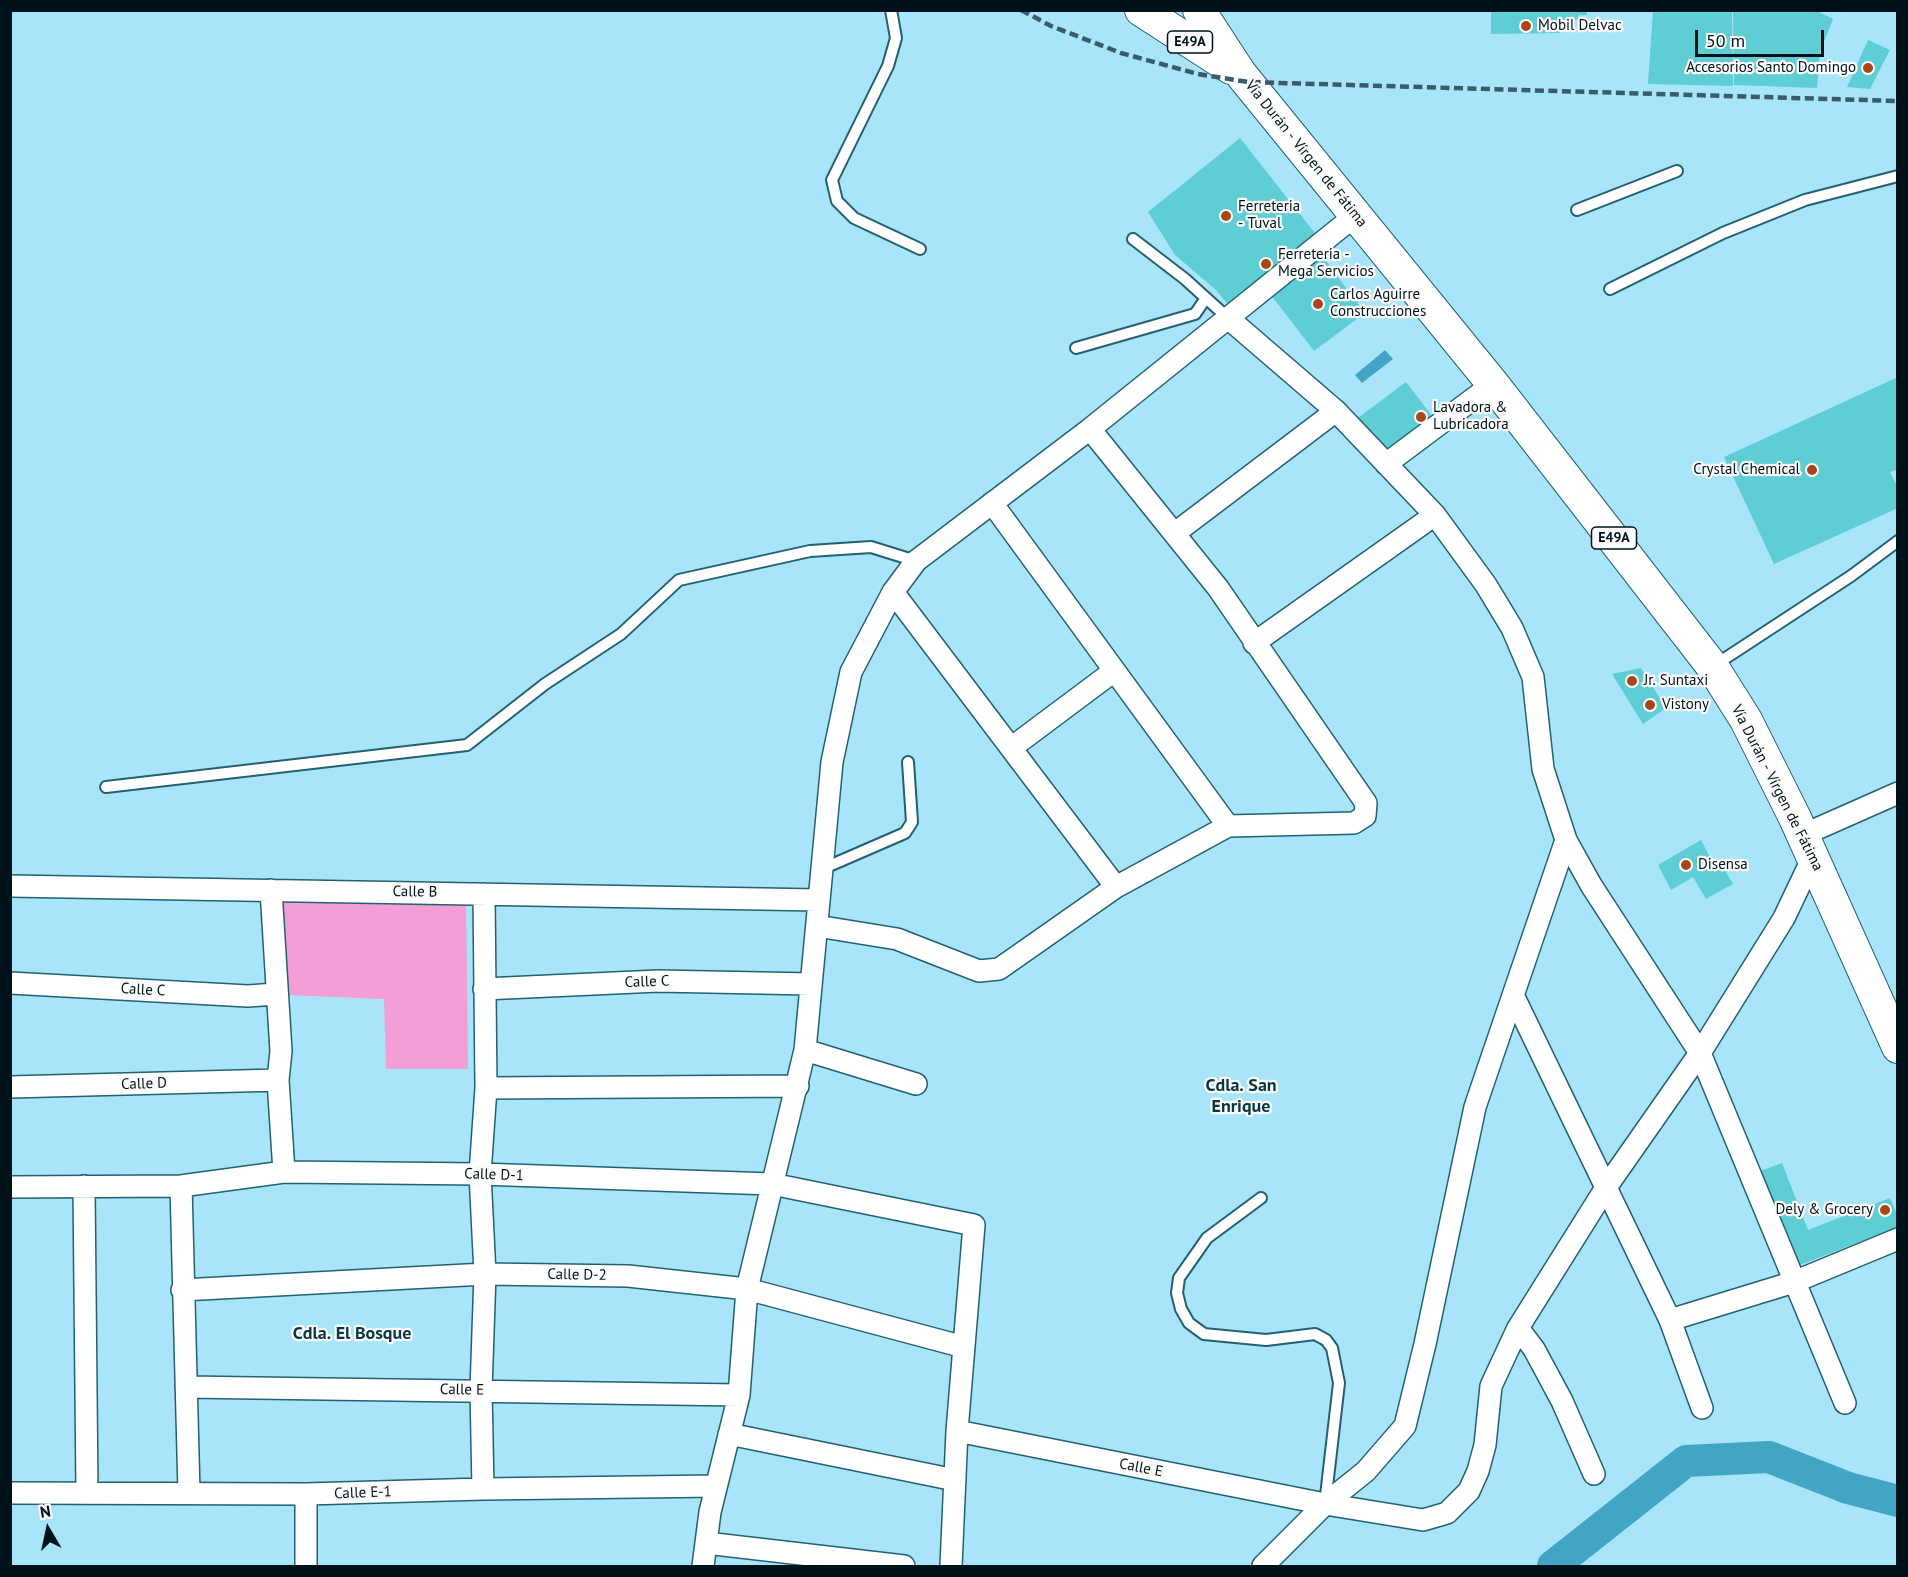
<!DOCTYPE html>
<html>
<head>
<meta charset="utf-8">
<style>
	body { margin:0 }
	#map { position:relative; width:1908px; height:1577px; overflow:hidden; background:#a8e5fa; font-family:"PT Sans",sans-serif }
	canvas { display:block }
	.frame { position:absolute; inset:0; border:12px solid #001219; pointer-events:none }
	.north { position:absolute; left:18px; top:1499px; width:60px; height:60px; -webkit-text-stroke:4px #fbfbfb; paint-order:stroke; rotate:351deg; font-size:16px; font-weight:700; line-height:24px; text-align:center; color:#001219 }
	.north::after { content:''; display:block; margin:auto; width:21px; height:27px; background:#001219; clip-path:polygon(50% 0,100% 100%,50% 72%,0 100%) }
	.scale { position:absolute; left:1695px; top:30px; width:129px; height:27px; box-sizing:border-box; border:3px solid #001219; border-top:0; padding-left:8px; font-size:18px; line-height:21px; white-space:nowrap; color:#001219; -webkit-text-stroke:4px #fbfbfb; paint-order:stroke }
</style>
</head>
<body>
<div id="map">
<canvas width="1908" height="1577"></canvas>
<div class="frame"></div>
<div class="north">N</div>
<div class="scale">50 m</div>
</div>
<script>
const context = document.querySelector('canvas').getContext('2d');
context.lineJoin = 'round';
function fill(path, color) { context.fillStyle = color; context.fill(path, 'evenodd'); }
const toPath = rows => new Path2D(rows.map(r => 'M' + r).join(''));
function strokePath(path, color, width, dash) { context.strokeStyle = color; context.lineWidth = width; context.lineCap = dash ? 'butt' : 'round'; context.setLineDash(dash || []); context.stroke(path); }
function drawText(font, color, halo, rows, align = 'center') {
  context.font = font + ' "PT Sans",sans-serif'; context.lineWidth = 4.5; context.setLineDash([]); context.textBaseline = 'middle'; context.strokeStyle = halo; context.fillStyle = color; for (const [text, x, y, turn = 0] of rows) {
    context.save(); context.translate(x, y); context.rotate((+turn || 0) * Math.PI / 180); context.textAlign = isNaN(turn) ? turn : align; if (halo) context.strokeText(text, 0, 0); context.fillText(text, 0, 0); context.restore();
  }
}
fill(toPath([
	[282,895,466,897,468,1069,386,1069,384,999,285,995]
]), '#f39fd6');
fill(toPath([
	[1385,350,1393,359,1362,383,1355,375]
]), '#41a5c3');
strokePath(toPath([
	[1553,1566,1686,1461,1769,1457,1848,1488,1898,1501]
]), '#41a5c3', 32);
fill(toPath([
	[1491,10,1587,10,1587,15,1579,15,1577,20,1561,20,1561,33,1491,34],
	[1653,10,1732,10,1733,86,1648,84],
	[1733,10,1815,10,1833,19,1820,52,1817,88,1734,85],
	[1868,40,1890,50,1870,89,1847,87],
	[1240,138,1318,237,1229,306,1216,290,1175,255,1148,212],
	[1323,257,1365,313,1314,351,1271,295],
	[1898,377,1898,469,1890,472,1898,488,1898,508,1774,564,1724,457],
	[1406,382,1436,421,1387,456,1358,418],
	[1641,668,1666,708,1643,724,1612,674],
	[1701,840,1714,865,1720,862,1733,884,1706,899,1693,877,1671,890,1658,865],
	[1782,1163,1808,1230,1890,1198,1898,1217,1898,1227,1792,1268,1755,1173]
]), '#5ecdd4');
const lane = toPath([
	[891,10,896,38,888,66,832,180,837,201,854,218,920,249],
	[1577,210,1677,171],
	[1133,239,1185,279,1228,318],
	[1610,289,1723,233,1805,200,1898,176],
	[1076,348,1195,314,1206,298],
	[1715,665,1851,576,1898,541],
	[106,787,467,745,545,684,621,634,679,580,810,551,871,547,916,561],
	[822,869,905,833,912,822,908,762],
	[1261,1198,1207,1238,1179,1278,1177,1293,1181,1309,1189,1323,1204,1334,1266,1340,1315,1334,1326,1340,1332,1348,1339,1383,1325,1504]
]);
const street = toPath([
	[1228,318,1336,411,1435,515,1486,585,1512,628,1533,677,1543,769,1566,840,1475,1107,1425,1344,1405,1426,1366,1471,1325,1504,1263,1566],
	[1386,464,1493,384],
	[992,503,1228,826],
	[1175,533,1336,411],
	[893,592,1116,887],
	[1254,643,1435,515],
	[1011,748,1114,671],
	[1803,835,1898,793],
	[1566,840,1591,885,1700,1053,1845,1403],
	[10,886,819,900],
	[271,890,281,1051,278,1080,284,1172],
	[817,926,897,939,979,971,999,969,1116,887,1228,826,1354,823,1365,816,1366,803,1218,588,1090,429],
	[10,983,248,996,276,994],
	[484,989,658,981,811,984],
	[1514,997,1670,1320,1702,1408],
	[805,1050,916,1084],
	[10,1087,278,1080],
	[486,1088,798,1086],
	[84,1186,87,1493],
	[181,1186,189,1492],
	[10,1187,181,1186,284,1172,480,1174,772,1184,974,1225,957,1431,951,1566],
	[182,1290,485,1274,628,1276,747,1289,964,1347],
	[1670,1320,1794,1282,1898,1239],
	[1518,1328,1534,1349,1562,1401,1594,1474],
	[186,1387,739,1395],
	[957,1431,1325,1504,1423,1520,1447,1513,1469,1491,1478,1471,1485,1445,1491,1386,1518,1328,1607,1186,1700,1053,1784,918,1813,857],
	[729,1434,955,1480],
	[483,1489,481,1390,485,1274,480,1174,486,1088,484,894],
	[10,1493,306,1494,483,1489,716,1486],
	[706,1543,904,1566],
	[306,1566,306,1494],
	[703,1566,710,1512,739,1395,747,1289,805,1050,832,762,851,672,893,592,916,561,1090,429,1356,215]
]);
const primary = toPath([
	[1141,10,1231,68],
	[1199,10,1240,73,1493,384,1712,666,1746,720,1795,818,1898,1047]
]);
strokePath(lane, '#226072', 14);
strokePath(street, '#226072', 24);
strokePath(primary, '#226072', 34);
strokePath(lane, '#fff', 10);
strokePath(street, '#fff', 21);
strokePath(primary, '#fff', 32);
strokePath(toPath([
	[1021,10,1051,26,1121,53,1198,74,1248,82,1898,101]
]), '#3a5b67', 4.5, [9, 4.5]);
for (const [x, y, r, color] of [
	[1526,26,6,"#aa4519"],
	[1868,68,6,"#aa4519"],
	[1226,216,6,"#aa4519"],
	[1266,264,6,"#aa4519"],
	[1318,304,6,"#aa4519"],
	[1421,417,6,"#aa4519"],
	[1812,470,6,"#aa4519"],
	[1632,681,6,"#aa4519"],
	[1650,705,6,"#aa4519"],
	[1686,865,6,"#aa4519"],
	[1885,1210,6,"#aa4519"]
]) { const dot = new Path2D(); dot.arc(x, y, r, 0, 2 * Math.PI); context.fillStyle = color; context.fill(dot); strokePath(dot, '#fbfbfb', 2); }
for (const [x, y, w] of [
	[1190,42,45],
	[1614,538,45]
]) { const box = new Path2D(); box.roundRect(x - w / 2, y - 11, w, 22, 4.5); context.fillStyle = '#fbfbfb'; context.fill(box); strokePath(box, '#001219', 1.5); }
drawText('bold 14px', '#001219', null, [
	["E49A",1190,42],
	["E49A",1614,538]
]);
drawText('15px', '#001219', '#fbfbfb', [
	["Mobil Delvac",1538,26],
	["Accesorios Santo Domingo",1856,68,"right"],
	["Ferreteria",1238,207],
	["- Tuval",1238,224],
	["Ferreteria -",1278,255],
	["Mega Servicios",1278,272],
	["Carlos Aguirre",1330,295],
	["Construcciones",1330,312],
	["Lavadora &",1433,408],
	["Lubricadora",1433,425],
	["Crystal Chemical",1800,470,"right"],
	["Jr. Suntaxi",1644,681],
	["Vistony",1662,705],
	["Disensa",1698,865],
	["Dely & Grocery",1873,1210,"right"]
], 'left');
drawText('15px', '#001219', '#fbfbfb', [
	["Vía Durán - Vírgen de Fátima",1306,154,51],
	["Vía Durán - Vírgen de Fátima",1777,788,63],
	["Calle B",415,892,1],
	["Calle C",647,982,-2],
	["Calle C",143,990,3],
	["Calle D",144,1084,-2],
	["Calle D-1",494,1175,2],
	["Calle D-2",577,1275,1],
	["Calle E",462,1390,1],
	["Calle E",1141,1468,11],
	["Calle E-1",363,1493,-2]
]);
drawText('bold 18px', '#083643', '#fbfbfb', [
	["Cdla. San",1241,1086],
	["Enrique",1241,1107],
	["Cdla. El Bosque",352,1334]
]);
</script>
</body>
</html>
